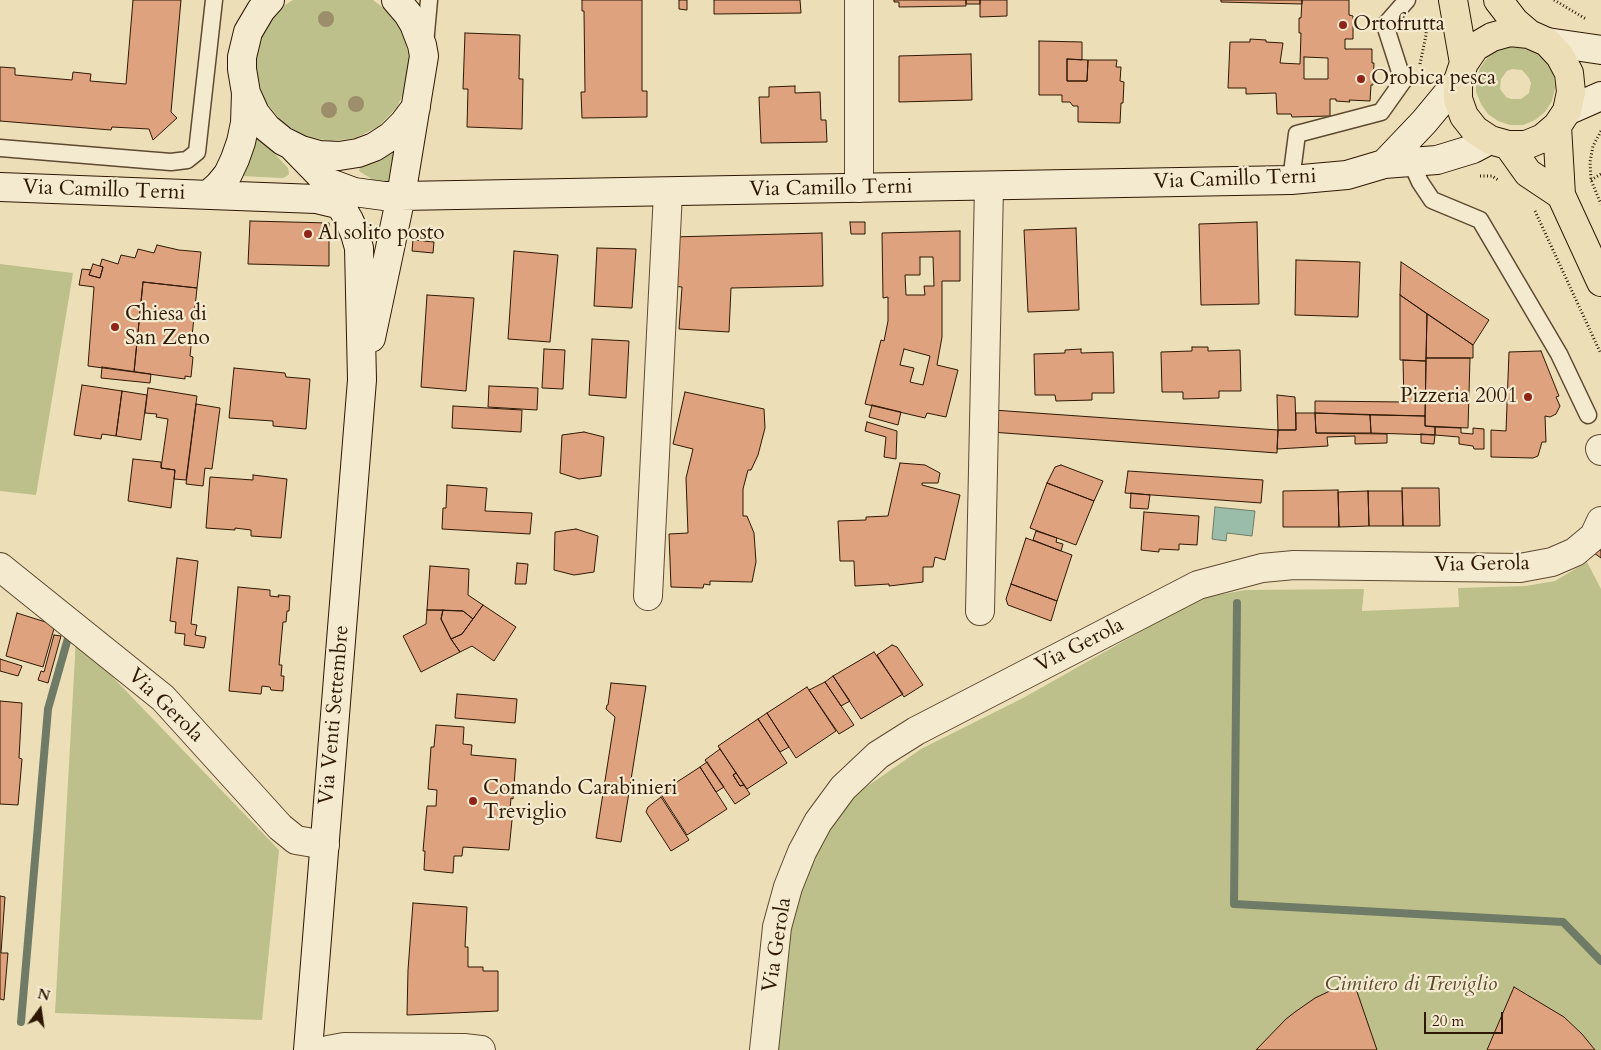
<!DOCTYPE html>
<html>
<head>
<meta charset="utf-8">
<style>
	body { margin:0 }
	#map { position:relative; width:1601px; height:1050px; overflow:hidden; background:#ecdfb7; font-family:Cardo,serif }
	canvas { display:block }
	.north { position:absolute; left:15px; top:985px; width:50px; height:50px; -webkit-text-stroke:4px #f3ead0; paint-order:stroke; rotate:14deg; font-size:14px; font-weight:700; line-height:20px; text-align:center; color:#2f1803 }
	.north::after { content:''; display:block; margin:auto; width:18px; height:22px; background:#2f1803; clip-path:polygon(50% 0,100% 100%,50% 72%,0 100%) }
	.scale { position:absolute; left:1424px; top:1012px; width:79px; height:22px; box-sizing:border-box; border:2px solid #2f1803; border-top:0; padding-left:6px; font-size:15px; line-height:18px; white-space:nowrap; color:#2f1803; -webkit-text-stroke:4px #f3ead0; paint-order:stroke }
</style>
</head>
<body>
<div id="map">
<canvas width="1601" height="1050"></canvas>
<div class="north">N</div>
<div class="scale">20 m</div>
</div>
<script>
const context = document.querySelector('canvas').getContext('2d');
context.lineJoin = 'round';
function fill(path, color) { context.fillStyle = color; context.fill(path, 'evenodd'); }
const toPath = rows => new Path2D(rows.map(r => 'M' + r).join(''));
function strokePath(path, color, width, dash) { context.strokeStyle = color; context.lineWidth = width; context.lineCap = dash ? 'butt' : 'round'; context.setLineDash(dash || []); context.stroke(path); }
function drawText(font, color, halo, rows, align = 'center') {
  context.font = font + ' Cardo,serif'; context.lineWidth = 4.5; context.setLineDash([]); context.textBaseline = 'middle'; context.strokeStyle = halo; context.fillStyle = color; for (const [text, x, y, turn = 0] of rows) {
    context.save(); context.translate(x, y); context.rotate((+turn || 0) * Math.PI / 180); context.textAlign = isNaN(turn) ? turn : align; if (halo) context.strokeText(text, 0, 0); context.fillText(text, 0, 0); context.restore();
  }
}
fill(toPath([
	[293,0,373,0,390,13,403,34,409,57,408,83,397,107,379,126,356,138,330,141,304,136,282,122,265,101,257,77,257,51,265,28,280,8],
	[1512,46,1526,47,1538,53,1548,62,1554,75,1555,88,1552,101,1545,112,1535,120,1523,125,1510,125,1498,121,1488,114,1481,104,1476,92,1476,80,1480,68,1488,57,1499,49],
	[1512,69,1522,70,1529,78,1531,83,1529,93,1521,99,1511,99,1506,97,1500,89,1501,79,1507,71],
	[257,135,288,168,289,174,287,176,283,178,241,176,239,170],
	[391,152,393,154,388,181,385,183,378,183,359,171,360,166],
	[0,264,73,273,36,495,0,491],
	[1587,562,1601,589,1601,1050,773,1050,788,926,804,869,849,799,921,749,1023,698,1200,598,1246,590,1364,589,1362,611,1459,607,1458,588,1526,586,1555,581],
	[76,639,279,850,262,1020,55,1013]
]), '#bdc08a');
const water = toPath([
	[1215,507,1255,511,1252,536,1227,533,1226,541,1212,539,1215,507]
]);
fill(water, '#9abda9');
strokePath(water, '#6f7b67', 1);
strokePath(toPath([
	[1237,603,1234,904,1563,922,1601,961],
	[21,1022,48,709,70,631]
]), '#6f7b67', 8);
const building = toPath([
	[133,0,181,0,171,112,177,118,153,140,149,129,112,127,111,130,0,121,0,67,15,68,15,75,72,80,73,72,91,74,90,81,126,84,133,0],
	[582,0,642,0,642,91,647,91,647,117,582,118,581,92,585,92,584,11,582,11,582,0],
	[679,0,687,0,687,10,679,9,679,0],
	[714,0,800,0,801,13,714,14,714,0],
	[894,0,966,0,966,6,899,7,899,2,894,2,894,0],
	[966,0,980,0,980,4,966,4,966,0],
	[980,0,1007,0,1007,16,980,17,980,0],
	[1221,0,1302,0,1302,4,1221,2,1221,0],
	[1302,0,1349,0,1349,15,1353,16,1353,39,1345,39,1345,49,1372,49,1372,63,1374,63,1373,85,1371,85,1370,101,1349,100,1350,102,1336,101,1336,99,1330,99,1330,116,1292,117,1291,114,1277,114,1276,93,1246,94,1246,88,1228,88,1230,42,1250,42,1250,39,1266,40,1266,42,1283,43,1280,63,1300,64,1301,33,1299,33,1299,18,1301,18,1302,0],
	[465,33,520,35,519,79,523,79,522,129,467,127,468,89,463,89,465,33],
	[1039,41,1082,42,1082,60,1067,59,1067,81,1087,81,1088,60,1117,60,1116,67,1121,67,1120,81,1124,82,1123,103,1121,103,1120,123,1078,122,1078,106,1073,106,1070,102,1062,102,1062,95,1039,95,1039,41],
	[971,54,972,100,899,102,899,56,971,54],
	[1304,57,1328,58,1328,79,1304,79,1304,57],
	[1067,59,1088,60,1087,81,1067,81,1067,59],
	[795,86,795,93,820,92,821,120,826,120,827,142,761,143,759,97,769,97,769,87,795,86],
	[250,221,329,223,329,266,248,264,250,221],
	[850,222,865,222,865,234,851,234,850,222],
	[1257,222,1259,304,1201,305,1199,224,1257,222],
	[1076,228,1079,310,1028,312,1024,230,1076,228],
	[960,231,960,281,942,281,942,337,937,365,958,370,946,417,927,413,925,418,865,404,881,340,884,341,888,321,888,297,883,298,882,233,960,231],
	[822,233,823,286,731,288,729,332,679,329,682,287,669,286,672,237,822,233],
	[413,240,434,242,433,253,412,251,413,240],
	[157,245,179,250,201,252,197,288,143,282,134,372,88,366,94,287,79,285,82,269,91,270,89,275,100,278,103,267,100,266,102,259,118,264,121,255,135,258,138,249,154,253,157,245],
	[597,248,636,249,632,308,594,306,597,248],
	[514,251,558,255,550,342,508,339,514,251],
	[920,257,933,257,934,286,924,286,925,295,906,295,905,275,920,275,920,257],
	[1296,260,1360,262,1358,317,1295,315,1296,260],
	[1401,262,1489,320,1473,345,1400,295,1401,262],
	[93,264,103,267,100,278,89,275,93,264],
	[143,282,197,288,190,356,193,357,191,377,185,376,185,379,134,372,143,282],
	[427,295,474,298,466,391,421,387,427,295],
	[1400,295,1427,314,1426,361,1400,360,1400,295],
	[1427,314,1473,345,1473,358,1426,358,1427,314],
	[592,339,629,341,626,398,589,395,592,339],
	[1192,347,1208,347,1208,351,1240,350,1241,391,1219,391,1219,398,1183,399,1183,392,1162,392,1161,352,1192,351,1192,347],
	[544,349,565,350,563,389,542,388,544,349],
	[904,349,930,356,923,385,910,382,914,368,900,365,904,349],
	[1081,349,1081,353,1113,352,1114,393,1092,393,1092,400,1056,401,1055,395,1035,395,1034,354,1065,353,1065,350,1081,349],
	[1541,351,1559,396,1556,397,1560,406,1556,414,1550,417,1545,416,1546,442,1542,442,1538,456,1533,458,1491,457,1491,430,1506,431,1509,352,1541,351],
	[1426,358,1470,358,1468,428,1425,426,1426,358],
	[1403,360,1426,361,1425,416,1315,413,1315,401,1404,402,1403,360],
	[102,367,151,374,150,383,101,378,102,367],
	[234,368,285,373,286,377,310,379,306,429,273,426,273,421,229,418,234,368],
	[82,385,122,391,116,436,102,434,101,439,74,435,82,385],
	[489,386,538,388,537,410,488,407,489,386],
	[148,388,197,396,186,480,174,479,175,470,161,468,168,419,156,417,157,414,145,413,148,388],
	[122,391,147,395,141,440,116,436,122,391],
	[685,392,764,409,765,428,758,455,751,470,748,470,743,489,743,516,747,516,754,533,756,562,752,582,710,581,710,585,704,584,703,588,671,587,669,534,688,533,686,478,693,449,673,444,685,392],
	[1277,395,1295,397,1296,430,1278,430,1277,395],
	[196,404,220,408,212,469,205,468,203,486,186,484,196,404],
	[872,405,901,412,898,425,869,417,872,405],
	[453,406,522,410,521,432,452,428,453,406],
	[993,410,1278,430,1277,453,991,432,993,410],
	[1296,413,1315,413,1316,433,1387,434,1387,443,1355,444,1355,436,1327,437,1328,446,1277,449,1278,430,1296,430,1296,413],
	[1315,413,1370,415,1371,433,1316,433,1315,413],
	[1370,415,1425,416,1425,426,1435,427,1435,435,1371,433,1370,415],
	[867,422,897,431,896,459,884,457,886,437,865,431,867,422],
	[1435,427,1461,428,1461,433,1473,434,1473,428,1484,429,1484,449,1474,449,1473,446,1459,444,1459,437,1435,435,1435,427],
	[584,432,604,437,601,476,579,479,560,473,562,435,584,432],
	[1421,434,1435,435,1434,444,1421,443,1421,434],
	[133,459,161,462,161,468,175,470,171,508,128,501,133,459],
	[900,463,925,465,940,473,938,483,922,483,922,485,960,495,945,560,935,557,933,567,923,567,923,582,889,586,889,584,855,586,854,561,840,561,838,521,866,520,866,517,888,516,900,463],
	[1061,465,1103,481,1094,501,1047,483,1055,467,1061,465],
	[1128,471,1263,480,1261,503,1125,493,1128,471],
	[253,475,287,479,281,538,251,536,251,530,235,528,235,530,206,528,210,477,253,480,253,475],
	[1047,483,1094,501,1076,545,1030,528,1047,483],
	[447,485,487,488,485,511,532,513,530,534,442,529,443,508,446,508,447,485],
	[1402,488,1439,488,1440,526,1403,526,1402,488],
	[1338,490,1339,527,1283,527,1283,491,1338,490],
	[1368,491,1402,491,1403,526,1369,526,1368,491],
	[1368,491,1369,526,1339,527,1338,492,1368,491],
	[1131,493,1150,495,1148,509,1130,508,1131,493],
	[1144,512,1199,516,1197,545,1179,544,1179,550,1159,549,1159,552,1141,550,1144,512],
	[576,529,598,536,594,572,574,575,554,570,555,532,576,529],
	[1036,531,1057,538,1056,542,1063,544,1061,551,1033,540,1036,531],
	[1026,538,1072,555,1057,601,1011,584,1026,538],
	[1598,549,1601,551,1601,558,1594,553,1598,549],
	[177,558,198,561,191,624,197,625,195,635,206,637,204,648,184,645,185,634,175,633,176,622,170,621,177,558],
	[517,563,528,564,526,584,515,584,517,563],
	[430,566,469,569,468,595,483,605,473,619,463,611,427,610,430,566],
	[1011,584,1057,601,1051,621,1008,605,1006,599,1011,584],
	[238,587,270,590,270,596,279,597,278,595,290,596,289,611,287,611,286,622,283,622,279,665,282,665,281,676,284,676,283,691,271,690,270,687,262,686,261,694,229,691,238,587],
	[483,605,516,627,494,661,472,646,460,652,451,639,462,634,483,605],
	[427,610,443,610,441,619,451,639,460,652,421,672,403,636,426,624,427,610],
	[443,610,463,611,473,619,462,634,451,639,441,619,443,610],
	[17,613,55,625,43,667,6,656,17,613],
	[54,635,61,636,48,683,38,680,41,671,44,672,54,635],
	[892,645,897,647,923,685,904,697,877,655,892,645],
	[874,652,903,694,861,719,833,676,874,652],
	[0,659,22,666,18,676,0,671,0,659],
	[833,676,850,701,841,706,825,682,833,676],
	[825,682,854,725,839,734,809,690,825,682],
	[611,683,646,686,621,842,596,838,615,717,606,709,607,705,608,705,611,683],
	[807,687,836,731,796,758,767,713,807,687],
	[457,694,517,699,515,723,455,718,457,694],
	[0,701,22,703,19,758,22,759,18,805,0,804,0,701],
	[767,713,789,747,780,752,758,719,767,713],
	[758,719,787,763,747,789,718,746,758,719],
	[436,725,464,727,463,744,472,745,471,755,516,759,513,799,511,798,510,810,513,810,509,850,463,847,462,856,454,856,453,873,424,870,425,851,423,851,427,806,436,806,437,790,428,789,431,747,434,747,436,725],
	[720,749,736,773,733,775,740,786,744,785,750,794,735,804,705,760,720,749],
	[707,762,724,787,716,792,700,767,707,762],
	[700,767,727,809,687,835,660,793,700,767],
	[736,773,744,785,740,786,733,775,736,773],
	[661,797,689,840,671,851,646,812,648,807,661,797],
	[0,896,5,897,1,953,8,953,4,1000,0,999,0,896],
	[413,903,467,907,465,947,468,947,468,967,483,967,483,971,498,971,498,1011,407,1015,408,970,413,903],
	[1353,980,1377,1050,1256,1050,1286,1019,1295,1012,1315,998,1353,980],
	[1514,987,1564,1017,1582,1034,1595,1050,1487,1050,1514,987]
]);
fill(building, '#dea27e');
strokePath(building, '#2f1803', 1);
const lane = toPath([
	[425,44,429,0],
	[0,148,146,160,171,162,187,160,197,152,214,0],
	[1411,162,1420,182,1432,200,1480,220,1559,354,1588,415],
	[1291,180,1297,134,1381,112,1403,81,1385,25,1407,0]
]);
const street = toPath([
	[859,188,859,0],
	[1600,449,1601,451],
	[0,567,163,698,280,827,296,840,325,845],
	[648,596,668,192],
	[980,611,989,187],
	[328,1050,344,1047,464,1048,481,1050],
	[764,1050,777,927,788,887,802,852,818,822,843,788,878,755,916,731,1198,585,1262,568,1294,565,1520,568,1552,562,1575,552,1594,536,1601,521]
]);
const secondary = toPath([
	[270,0,261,10,248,32,242,57,242,69,246,93,255,113,267,128,283,141,301,150,319,155,339,156,358,153,374,147,391,136,404,123,416,107],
	[1547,42,1601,50],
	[1567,111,1601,96],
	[292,146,327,182,354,192,384,196,401,196,1291,180,1347,175,1384,164,1437,160,1473,149,1490,140],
	[1384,164,1424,122,1458,81],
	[0,187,316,199,341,205],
	[208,195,219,185,228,174,235,159,241,142,245,123,246,93],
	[371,338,401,196,424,56,422,45,414,24,408,14,396,0],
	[308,1050,362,380,359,248,355,234,349,220,327,182]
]);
const primary = toPath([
	[1453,0,1464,63],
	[1498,0,1515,22,1529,34,1547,42,1560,56,1569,73,1571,92,1567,111,1557,126,1543,138,1526,145,1508,145,1490,140,1475,130,1464,116,1458,99,1458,81,1464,63,1475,47,1492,37,1510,32,1529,34],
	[1557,126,1561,195,1601,282],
	[1508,145,1528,173,1561,195]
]);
strokePath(lane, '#5e4a30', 19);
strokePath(street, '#5e4a30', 30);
strokePath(secondary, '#2f1803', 30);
strokePath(primary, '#2f1803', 30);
strokePath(toPath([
	[1554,0,1586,19],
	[1420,64,1426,35,1427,21],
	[1601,131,1593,146,1590,162,1591,180,1601,204],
	[1480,176,1492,176,1498,180],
	[1591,180,1601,174],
	[1535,211,1601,354]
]), '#2f1803', 3, [1, 2.5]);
strokePath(lane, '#f3ead0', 16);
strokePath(street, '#f3ead0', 28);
strokePath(secondary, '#f3ead0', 28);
strokePath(primary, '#ecdfb7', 28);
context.fillStyle = '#9c8d6b';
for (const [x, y] of [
	[326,19],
	[356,104],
	[329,110]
]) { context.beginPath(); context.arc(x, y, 8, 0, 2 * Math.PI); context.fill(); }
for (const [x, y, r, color] of [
	[1343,25,5,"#8f2418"],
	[1361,79,5,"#8f2418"],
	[308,234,5,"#8f2418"],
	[115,327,5,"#8f2418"],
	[1528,397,5,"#8f2418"],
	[473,801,5,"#8f2418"]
]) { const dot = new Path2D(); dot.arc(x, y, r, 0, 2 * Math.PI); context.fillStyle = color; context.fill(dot); strokePath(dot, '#f3ead0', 2); }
drawText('21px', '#2f1803', '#f3ead0', [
	["Ortofrutta",1353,25],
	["Orobica pesca",1371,79],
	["Al solito posto",318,234],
	["Chiesa di",125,315],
	["San Zeno",125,339],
	["Pizzeria 2001",1518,397,"right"],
	["Comando Carabinieri",483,789],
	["Treviglio",483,813]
], 'left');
drawText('21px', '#2f1803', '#f3ead0', [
	["Via Camillo Terni",1235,180,-2],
	["Via Camillo Terni",831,189,-1],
	["Via Camillo Terni",104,191,2],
	["Via Gerola",1482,565,-1],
	["Via Gerola",1080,646,-27],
	["Via Gerola",165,706,44],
	["Via Venti Settembre",335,715,-85],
	["Via Gerola",778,945,-81]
]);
drawText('italic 21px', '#5a4a2c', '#f3ead0', [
	["Cimitero di Treviglio",1411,985]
]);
</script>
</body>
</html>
